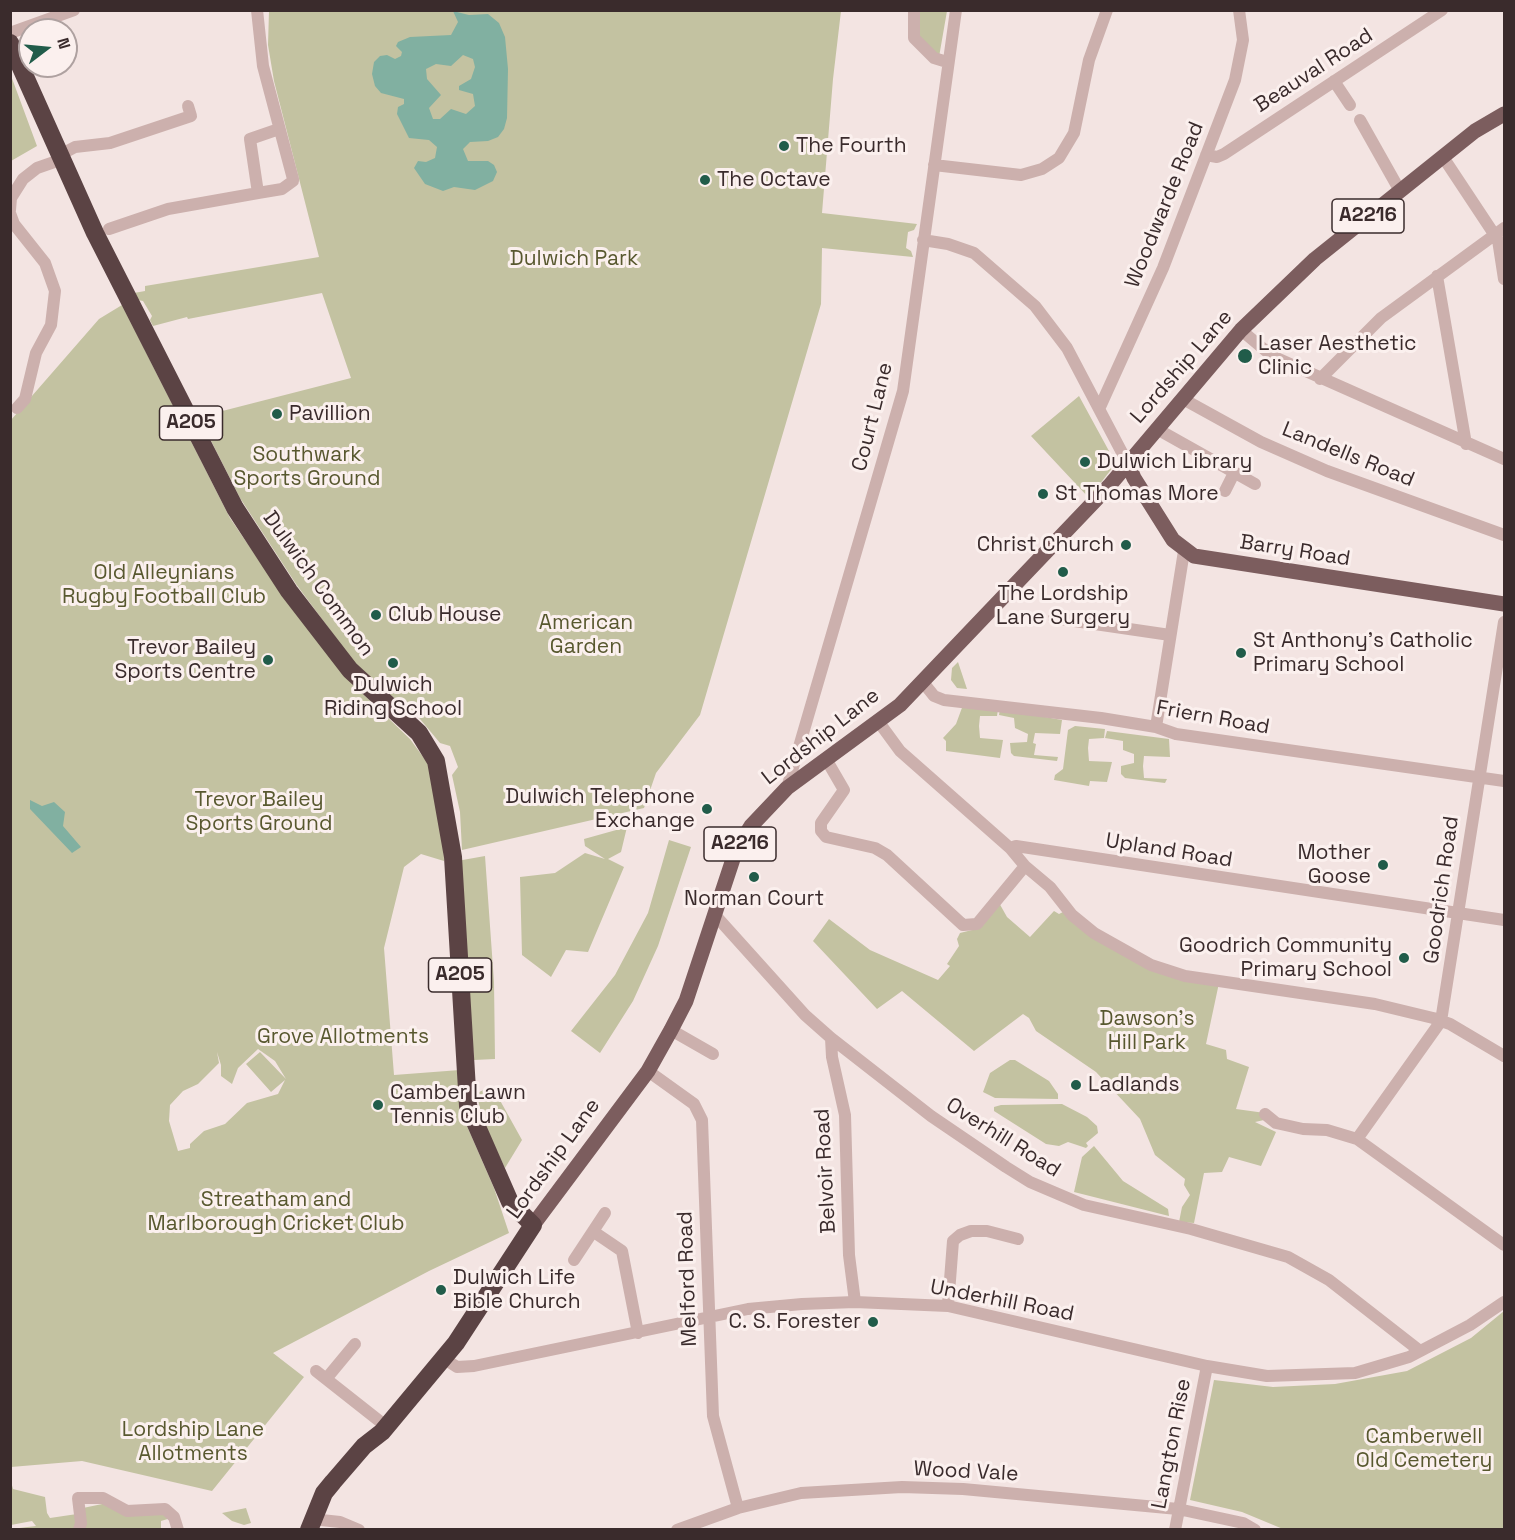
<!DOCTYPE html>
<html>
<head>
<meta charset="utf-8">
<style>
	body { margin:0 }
	#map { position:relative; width:1515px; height:1540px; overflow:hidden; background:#f3e4e2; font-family:"Space Grotesk",sans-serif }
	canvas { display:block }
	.frame { position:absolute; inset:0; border:12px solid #3a2b2c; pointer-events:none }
	.north { position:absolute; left:18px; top:18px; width:60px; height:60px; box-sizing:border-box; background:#fbf0ee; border:2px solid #aea1a0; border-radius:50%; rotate:74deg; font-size:16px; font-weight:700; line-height:24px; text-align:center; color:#3a2b2c }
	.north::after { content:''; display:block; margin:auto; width:21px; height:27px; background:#215c4a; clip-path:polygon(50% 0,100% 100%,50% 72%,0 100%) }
</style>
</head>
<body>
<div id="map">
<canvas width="1515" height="1540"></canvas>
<div class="frame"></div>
<div class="north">N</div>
</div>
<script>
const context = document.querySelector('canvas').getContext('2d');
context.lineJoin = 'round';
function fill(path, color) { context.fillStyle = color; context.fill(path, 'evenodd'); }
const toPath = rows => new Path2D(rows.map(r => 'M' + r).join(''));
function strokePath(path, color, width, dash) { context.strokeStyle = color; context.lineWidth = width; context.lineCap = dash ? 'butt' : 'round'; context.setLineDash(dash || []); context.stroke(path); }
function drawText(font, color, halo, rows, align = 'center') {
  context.font = font + ' "Space Grotesk",sans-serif'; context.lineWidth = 6; context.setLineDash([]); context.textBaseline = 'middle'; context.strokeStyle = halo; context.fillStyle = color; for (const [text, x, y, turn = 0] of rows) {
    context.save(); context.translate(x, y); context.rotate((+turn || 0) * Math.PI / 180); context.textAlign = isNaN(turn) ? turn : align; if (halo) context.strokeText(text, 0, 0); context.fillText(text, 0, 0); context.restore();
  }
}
fill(toPath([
	[269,11,841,11,833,79,822,213,917,224,914,230,908,232,906,248,911,251,913,257,822,248,821,304,700,715,656,773,644,808,462,850,460,812,452,775,458,767,450,746,440,743,415,713,386,692,353,661,296,584,240,498,199,417,351,378,322,293,188,319,187,317,153,326,150,320,152,316,143,301,138,300,134,293,145,291,145,286,319,257,274,81,268,45],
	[920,11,947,11,939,57,929,52,917,32],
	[10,73,37,146,11,161,10,161],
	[122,305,230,518,275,584,361,692,410,739,429,765,443,830,444,861,421,854,404,867,384,948,394,1075,460,1070,467,1126,494,1188,509,1233,429,1271,273,1353,304,1377,212,1491,82,1461,11,1467,11,420,99,319],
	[258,1049,275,1061,286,1079,260,1052,246,1064,271,1092,285,1080,278,1094,247,1103,225,1124,204,1131,190,1144,190,1148,178,1151,169,1121,170,1105,183,1091,198,1084,219,1063,217,1052,221,1065,221,1076,232,1084,238,1068],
	[1079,396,1109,451,1113,467,1089,498,1031,436],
	[958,662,967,689,957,688,951,680,952,668],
	[963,705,998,709,997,716,980,716,979,726,980,738,1003,740,1000,758,946,751,946,741,943,738,956,724],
	[1000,709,1062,720,1060,734,1035,733,1033,743,1036,744,1034,755,1058,757,1057,761,1014,756,1011,753,1010,743,1027,742,1028,734,1015,728,1014,718,999,715],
	[1075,726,1105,729,1104,738,1089,739,1088,748,1089,761,1112,762,1107,782,1090,781,1089,786,1054,780,1055,775,1063,769,1068,730],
	[1107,731,1169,739,1170,757,1144,756,1143,766,1144,778,1167,779,1165,783,1125,778,1121,774,1121,766,1134,763,1134,754,1123,750,1123,741,1105,738],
	[627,827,621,852,608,859,624,867,588,952,566,950,551,977,522,955,520,877,555,873,585,853,605,859,585,846,584,839],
	[669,840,691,847,658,946,633,1001,600,1053,571,1031,615,975,648,913],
	[485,856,494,982,495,1059,474,1060,457,861],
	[998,901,1007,917,1030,937,1054,911,1059,914,1067,910,1151,962,1219,983,1206,1044,1226,1050,1227,1059,1249,1067,1236,1109,1265,1113,1264,1120,1255,1122,1276,1132,1261,1166,1229,1157,1222,1172,1204,1173,1194,1223,1179,1222,1182,1207,1190,1195,1184,1185,1185,1179,1155,1155,1140,1119,1096,1072,1036,1031,1029,1018,1023,1014,974,1051,902,991,877,1009,813,941,829,919,870,950,938,980,950,966,947,964,959,946,957,939,960,933,972,930],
	[1010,1060,1015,1060,1049,1081,1058,1094,1058,1099,995,1098,983,1092,990,1073],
	[492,1086,522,1140,505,1168,482,1120,477,1093],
	[1062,1104,1087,1117,1097,1126,1098,1133,1086,1143,1088,1146,1086,1148,1068,1142,1059,1146,1046,1144,994,1111,994,1107,1001,1105],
	[1094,1146,1123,1181,1168,1209,1169,1216,1074,1192,1082,1157],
	[1504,1311,1504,1529,1283,1529,1242,1512,1190,1500,1214,1380,1273,1387,1335,1384,1407,1371,1471,1338],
	[10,1478,13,1489,45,1497,47,1513,50,1518,77,1514,76,1529,11,1529,36,1526,32,1521,11,1525],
	[107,1503,125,1514,159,1506,171,1518,161,1521,161,1529,81,1530,83,1508],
	[246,1508,251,1523,244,1525,232,1521,222,1513]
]), '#c3c2a1');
fill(toPath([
	[453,11,469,15,488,14,499,23,505,37,508,69,507,118,504,129,498,137,488,141,470,142,463,149,468,161,488,161,494,165,497,172,493,181,475,190,454,187,443,191,425,184,414,168,418,161,426,162,435,158,437,147,429,140,409,138,397,114,398,107,404,104,404,99,381,93,375,86,372,74,374,62,380,56,387,55,395,59,401,56,402,52,396,46,398,42,410,37,451,35,458,22],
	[463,55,473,59,475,67,471,79,459,86,459,90,473,94,475,106,466,114,451,109,440,119,433,119,429,108,441,95,427,79,426,69,436,64,451,66],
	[30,800,42,806,54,802,65,812,63,826,81,847,72,853,30,809]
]), '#81b0a1');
strokePath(toPath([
	[257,10,263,66,293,179,293,181,282,189,258,193,250,139,279,129],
	[914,10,914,38,934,58,947,62],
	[10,33,74,10],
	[1334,81,1350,105],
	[1360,120,1400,191],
	[1206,155,1217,157,1224,154,1442,10],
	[58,156,75,147,110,143,191,116,188,106],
	[1443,157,1498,240,1504,279],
	[934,165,1021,175,1042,169,1059,158,1074,133,1089,60,1107,10],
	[10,210,11,198,23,179,37,168,60,160],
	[10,213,14,224,45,263,55,291,51,325,36,353,25,399,17,408],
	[109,229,168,209,258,193],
	[923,240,948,244,974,253,1035,306,1067,348,1128,464],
	[1437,276,1466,444],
	[1241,330,1272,356,1504,459],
	[1320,379,1381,318,1504,228],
	[1183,399,1261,442,1327,471,1504,535],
	[1100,407,1163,268,1235,80,1243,40,1239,10],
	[1157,429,1255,484],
	[1225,491,1234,473],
	[1054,618,1170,635],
	[922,681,934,696,944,700,1101,718,1156,727,1176,734,1504,781],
	[878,721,900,751,1010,848,1016,846,1504,920],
	[1156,727,1184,551],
	[826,759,844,790,821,823,821,831,826,837,875,848,887,855,963,925,977,924,1025,866],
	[787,788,903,391,956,10],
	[1010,848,1025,866,1050,887,1072,915,1094,933,1151,965,1185,976,1375,1004,1433,1018,1450,1024,1504,1056],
	[715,915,805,1015,831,1038,931,1116,1006,1167,1030,1182,1084,1205,1191,1229,1288,1257,1329,1280,1420,1351],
	[671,1030,713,1054],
	[831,1038,832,1057,845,1115,849,1255,855,1302],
	[648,1071,694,1104,702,1120,713,1416,738,1508],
	[1265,1114,1276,1123,1303,1129,1327,1130,1357,1139,1504,1245],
	[1357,1139,1441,1021,1504,622],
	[594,1232,622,1251,638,1333],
	[574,1260,605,1213],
	[948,1306,953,1241,960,1235,971,1231,987,1231,1018,1239],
	[443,1358,457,1367,474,1366,748,1309,802,1304,855,1302,948,1306,1207,1366,1267,1376,1355,1373,1409,1357,1470,1325,1504,1302],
	[316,1371,387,1427],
	[326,1379,355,1344],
	[321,1520,340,1522,359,1530],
	[79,1530,81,1523,78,1498,103,1498,127,1511,165,1509,174,1517,178,1530],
	[677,1530,738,1508,801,1493,902,1487,963,1489,1178,1509,1243,1523,1255,1530],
	[1175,1530,1207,1366]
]), '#ccb0ad', 12);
strokePath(toPath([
	[1128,464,1134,478,1173,540,1194,556,1504,604],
	[533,1225,648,1071,671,1030,686,1001,736,850,751,826,787,788,900,705,1109,486,1241,330,1315,259,1475,131,1504,114]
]), '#7c5d5e', 15);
strokePath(toPath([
	[10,43,95,233,235,508,289,591,350,670,419,733,436,761,453,857,468,1106,510,1202,533,1225,456,1343,382,1432,364,1446,333,1482,324,1493,309,1530]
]), '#5b4344', 18);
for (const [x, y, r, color] of [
	[784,146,6,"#215c4a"],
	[705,180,6,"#215c4a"],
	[1245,356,8,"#215c4a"],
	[277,414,6,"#215c4a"],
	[1085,462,6,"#215c4a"],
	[1043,494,6,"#215c4a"],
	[1126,545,6,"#215c4a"],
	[1063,572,6,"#215c4a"],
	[376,615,6,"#215c4a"],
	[1241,653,6,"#215c4a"],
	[268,660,6,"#215c4a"],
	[393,663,6,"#215c4a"],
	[707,809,6,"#215c4a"],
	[1383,865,6,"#215c4a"],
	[754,877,6,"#215c4a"],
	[1404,958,6,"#215c4a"],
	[1076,1085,6,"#215c4a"],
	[378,1105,6,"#215c4a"],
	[441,1290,6,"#215c4a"],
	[873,1322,6,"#215c4a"]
]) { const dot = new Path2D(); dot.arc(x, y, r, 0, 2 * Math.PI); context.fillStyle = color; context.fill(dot); strokePath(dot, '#fbf0ee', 2); }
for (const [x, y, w] of [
	[1368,216,72],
	[191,423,63],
	[740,844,72],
	[460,975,63]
]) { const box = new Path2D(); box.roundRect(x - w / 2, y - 17, w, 34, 4.5); context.fillStyle = '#fbf0ee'; context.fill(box); strokePath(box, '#3a2b2c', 1.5); }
drawText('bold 20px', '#3a2b2c', null, [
	["A2216",1368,216],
	["A205",191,423],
	["A2216",740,844],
	["A205",460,975]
]);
drawText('21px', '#3a2b2c', '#fbf0ee', [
	["Beauval Road",1314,71,-33],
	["Woodwarde Road",1165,205,-68],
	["Lordship Lane",1182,367,-49],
	["Court Lane",873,417,-76],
	["Landells Road",1348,455,22],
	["Barry Road",1295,551,9],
	["Dulwich Common",318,584,54],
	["Friern Road",1213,718,10],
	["Lordship Lane",821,737,-38],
	["Upland Road",1169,851,9],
	["Goodrich Road",1442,890,-82],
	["Overhill Road",1003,1138,32],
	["Lordship Lane",554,1159,-54],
	["Belvoir Road",826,1171,-93],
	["Melford Road",688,1279,-92],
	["Underhill Road",1002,1301,11],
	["Langton Rise",1172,1444,-79],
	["Wood Vale",966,1472,3]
]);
drawText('21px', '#3a2b2c', '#fbf0ee', [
	["The Fourth",796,146],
	["The Octave",717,180],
	["Laser Aesthetic",1258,344],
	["Clinic",1258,368],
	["Pavillion",289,414],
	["Dulwich Library",1097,462],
	["St Thomas More",1055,494],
	["Christ Church",1114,545,"right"],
	["The Lordship",1063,594,"center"],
	["Lane Surgery",1063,618,"center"],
	["Club House",388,615],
	["St Anthony's Catholic",1253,641],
	["Primary School",1253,665],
	["Trevor Bailey",256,648,"right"],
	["Sports Centre",256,672,"right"],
	["Dulwich",393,685,"center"],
	["Riding School",393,709,"center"],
	["Dulwich Telephone",695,797,"right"],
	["Exchange",695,821,"right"],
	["Mother",1371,853,"right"],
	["Goose",1371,877,"right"],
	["Norman Court",754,899,"center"],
	["Goodrich Community",1392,946,"right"],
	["Primary School",1392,970,"right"],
	["Ladlands",1088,1085],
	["Camber Lawn",390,1093],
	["Tennis Club",390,1117],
	["Dulwich Life",453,1278],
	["Bible Church",453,1302],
	["C. S. Forester",861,1322,"right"]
], 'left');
drawText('21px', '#58582f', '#fbf0ee', [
	["Dulwich Park",574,259],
	["Southwark",307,455],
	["Sports Ground",307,479],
	["Old Alleynians",164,573],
	["Rugby Football Club",164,597],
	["American",586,623],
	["Garden",586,647],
	["Trevor Bailey",259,800],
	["Sports Ground",259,824],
	["Dawson's",1147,1019],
	["Hill Park",1147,1043],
	["Grove Allotments",343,1037],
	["Streatham and",276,1200],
	["Marlborough Cricket Club",276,1224],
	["Lordship Lane",193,1430],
	["Allotments",193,1454],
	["Camberwell",1424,1437],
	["Old Cemetery",1424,1461]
]);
</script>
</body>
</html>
